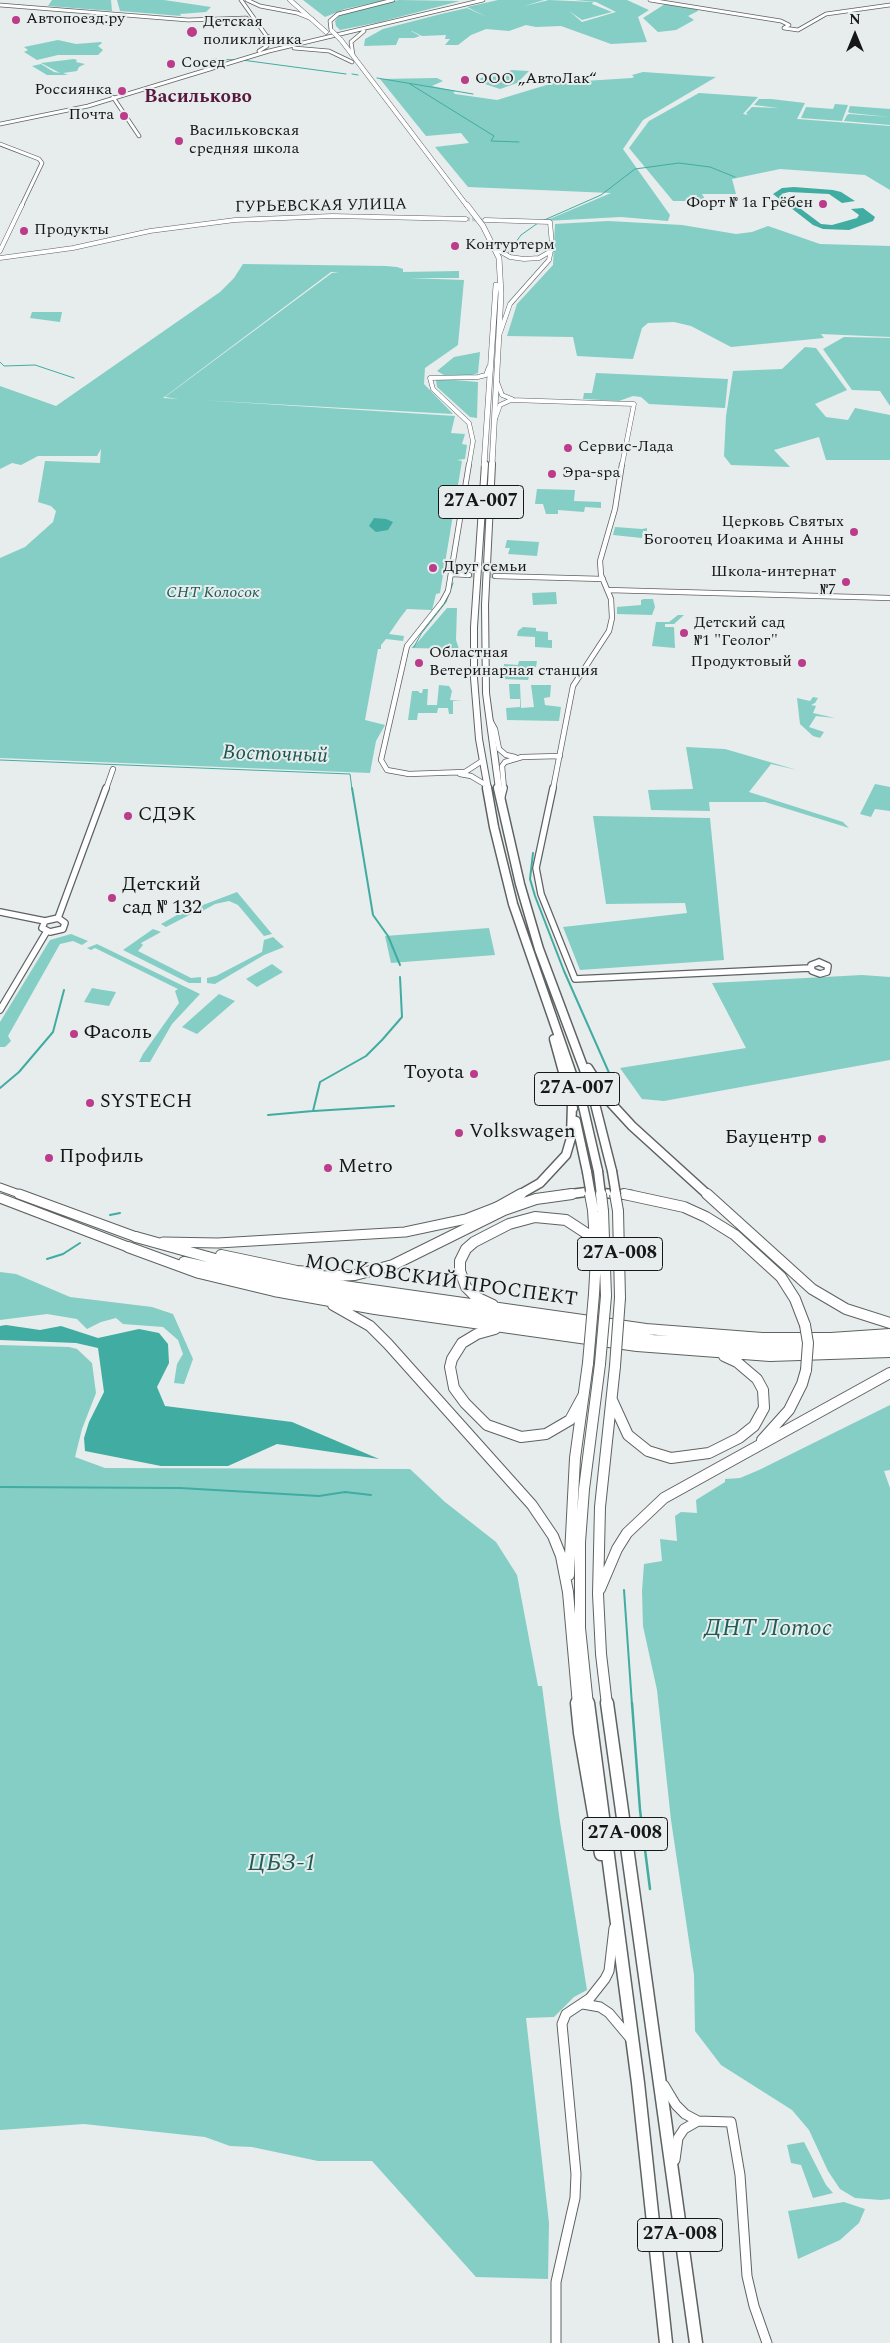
<!DOCTYPE html>
<html>
<head>
<meta charset="utf-8">
<style>
	body { margin:0 }
	#map { position:relative; width:890px; height:2343px; overflow:hidden; background:#e7ecec; font-family:Spectral,serif }
	canvas { display:block }
	.north { position:absolute; left:830px; top:10px; width:50px; height:50px; -webkit-text-stroke:4px #e7ecec; paint-order:stroke; rotate:0deg; font-size:14px; font-weight:700; line-height:20px; text-align:center; color:#161817 }
	.north::after { content:''; display:block; margin:auto; width:18px; height:22px; background:#161817; clip-path:polygon(50% 0,100% 100%,50% 72%,0 100%) }
</style>
</head>
<body>
<div id="map">
<canvas width="890" height="2343"></canvas>
<div class="north">N</div>
</div>
<script>
const context = document.querySelector('canvas').getContext('2d');
context.lineJoin = 'round';
function fill(path, color) { context.fillStyle = color; context.fill(path, 'evenodd'); }
const toPath = rows => new Path2D(rows.map(r => 'M' + r).join(''));
function strokePath(path, color, width, dash) { context.strokeStyle = color; context.lineWidth = width; context.lineCap = dash ? 'butt' : 'round'; context.setLineDash(dash || []); context.stroke(path); }
function drawText(font, color, halo, rows, align = 'center') {
  context.font = font + ' Spectral,serif'; context.lineWidth = 4; context.setLineDash([]); context.textBaseline = 'middle'; context.strokeStyle = halo; context.fillStyle = color; for (const [text, x, y, turn = 0] of rows) {
    context.save(); context.translate(x, y); context.rotate((+turn || 0) * Math.PI / 180); context.textAlign = isNaN(turn) ? turn : align; if (halo) context.strokeText(text, 0, 0); context.fillText(text, 0, 0); context.restore();
  }
}
fill(toPath([
	[52,0,111,0,112,11,48,6],
	[117,0,164,0,211,7,206,12,180,14,181,16,120,11],
	[303,0,386,0,345,9,325,17],
	[399,0,460,1,380,22,340,30,336,26,335,21,339,16,350,12],
	[498,0,544,0,524,6,549,0,593,2,592,4,612,12,582,20,569,11,582,22,616,12,596,2,575,0,627,0,649,10,638,17,647,42,611,44,561,26,536,27,526,25,509,31,486,29,471,35,458,45,445,45,450,39,445,39,446,35,422,36,412,31,411,31,420,36,414,38,399,38,396,45,364,46,365,39,383,29,441,14,467,8,487,17,467,7],
	[665,4,697,9,698,11,688,16,694,20,676,30,658,32,643,18],
	[58,40,76,44,101,42,102,43,98,46,103,50,98,55,58,55,37,60,24,52,28,50,24,47],
	[74,59,77,60,76,62,85,64,79,67,77,71,63,73,68,75,47,75,32,66,41,64,54,72,60,73,41,63],
	[511,70,529,71,517,83,500,89,476,81,485,76,503,77],
	[643,72,716,77,643,120,623,149,670,215,668,221,621,217,545,221,611,193,468,187,435,147,469,143,461,133,426,136,380,79,437,78,443,81,432,86,456,91,453,92,455,94,497,100,553,83,632,78,634,77,632,75],
	[699,93,758,97,743,114,748,115,746,113,752,107,779,108,754,105,759,99,771,99,805,103,797,119,890,126,890,190,865,175,780,169,732,179,736,194,702,194,706,201,673,201,629,148,649,121],
	[835,104,848,105,842,121,801,118,806,107,833,109],
	[850,106,890,109,890,117,850,113,848,112],
	[849,114,890,117,890,125,844,121,847,115],
	[608,221,682,225,736,234,752,232,768,226,820,244,890,246,890,337,821,334,824,338,731,347,691,326,674,322,648,323,642,328,633,359,577,356,573,337,507,336,517,304,553,265,555,224],
	[243,264,386,266,397,267,403,269,403,272,459,271,459,278,409,278,464,280,458,345,425,368,424,384,453,414,200,400,455,416,451,433,465,434,462,444,467,445,465,459,457,460,462,461,440,593,436,594,432,610,407,609,400,618,389,634,404,636,403,641,386,639,381,645,381,649,378,649,365,720,385,725,376,741,370,773,0,758,0,558,25,547,53,522,56,511,51,506,38,502,45,461,100,463,101,449,97,456,38,456,21,465,12,463,0,469,0,386,56,406,220,292,234,278],
	[331,272,339,272,332,273,165,397,179,399,163,398],
	[32,312,62,312,60,322,30,318],
	[844,337,890,338,890,406,880,391,852,390,823,349],
	[805,347,816,348,847,390,815,404,826,417,848,420,855,408,890,415,890,460,826,460,819,437,774,450,790,467,731,465,724,456,726,416,733,371,782,369],
	[480,352,478,373,472,375,444,375,437,371,454,357],
	[596,373,728,379,725,408,649,404,641,397,633,396,619,401,583,399,584,393,592,393],
	[443,379,478,382,477,418,470,417,437,387,436,380],
	[537,489,575,490,574,501,601,502,601,508,585,507,584,512,558,510,558,514,546,514,543,504,535,504],
	[615,527,642,529,647,528,647,531,643,531,642,538,613,535],
	[507,540,539,542,537,556,508,554,510,548,505,548],
	[556,592,557,604,533,605,532,593],
	[644,599,653,599,655,607,652,615,617,614,617,607,641,605,641,600],
	[447,608,457,608,456,640,459,649,411,648,417,643],
	[678,615,684,615,674,624,665,624,665,627,674,627,675,648,652,646,656,622,669,622],
	[523,627,536,628,536,631,548,632,548,640,552,640,552,648,535,647,535,637,517,636,518,631],
	[519,661,537,661,536,667,532,667,528,680,503,679,504,664,518,665],
	[509,684,520,684,521,708,534,707,531,685,551,685,550,697,544,698,545,705,561,707,559,721,507,720,506,708,520,707,520,699,510,699],
	[439,685,449,686,452,691,450,700,462,701,453,701,453,714,449,714,448,708,438,708,437,713,418,713,417,720,408,720,412,691,418,691,420,693,422,693,423,689,428,689,427,705,437,705],
	[813,697,818,698,815,703,811,705,816,706,813,713,835,718,816,716,809,727,824,732,820,738,813,736,800,724,797,698,810,701],
	[686,747,725,749,797,770,771,764,749,792,843,822,849,828,765,802,709,802,710,811,651,810,648,790,693,789],
	[875,784,890,787,890,811,875,809,871,817,860,814],
	[593,816,710,818,724,960,580,970,563,927,687,913,685,903,606,904],
	[237,892,272,934,264,936,238,905,229,901,215,904,197,914,195,912,166,927,161,924,177,915],
	[489,928,495,955,391,963,385,936],
	[153,929,161,932,141,943,143,945,138,951,191,978,201,977,201,983,189,983,123,950],
	[71,934,88,941,82,945,73,941,60,944,8,1036,11,1041,5,1047,0,1047,0,1022,50,940],
	[273,937,284,947,264,955,215,984,207,983,207,978,216,976,262,952,264,940],
	[97,944,200,994,172,1024,150,1062,139,1062,143,1054,179,1003,175,991,178,989,95,948,91,950,87,948],
	[272,964,283,972,257,987,246,979],
	[862,975,890,977,890,1060,664,1101,642,1099,620,1068,746,1048,712,983],
	[92,988,103,990,116,992,109,1006,84,1002],
	[219,994,235,1001,197,1034,182,1027],
	[0,1272,16,1274,70,1297,152,1307,173,1314,193,1359,184,1384,174,1383,177,1364,183,1354,178,1340,163,1327,123,1324,116,1318,101,1322,87,1329,77,1319,47,1314,0,1320],
	[0,1345,69,1347,77,1349,92,1363,96,1393,82,1429,75,1457,105,1468,410,1469,445,1502,496,1542,517,1575,538,1686,542,1686,560,1822,587,1990,574,1997,554,2017,526,2018,549,2223,548,2279,476,2277,372,2161,318,2161,252,2147,230,2146,205,2137,84,2124,0,2130],
	[890,1405,890,1470,884,1471,890,1488,890,2199,881,2200,855,2198,840,2189,828,2171,809,2130,792,2110,721,2065,695,2031,694,1975,671,1820,657,1690,643,1626,642,1591,644,1564,662,1561,660,1539,677,1541,675,1516,681,1512,697,1513,696,1500,725,1482,725,1479,740,1478,759,1470],
	[804,2142,826,2185,833,2193,813,2198,801,2165,791,2163,787,2145],
	[844,2202,865,2209,859,2223,840,2240,798,2259,788,2211]
]), '#84cec5');
fill(toPath([
	[794,187,833,190,841,192,855,201,842,203,829,194,789,192,781,194,821,224,832,225,857,218,859,215,851,209,863,208,875,217,873,221,849,230,823,229,813,225,773,194,782,188],
	[374,518,386,519,393,522,388,530,376,532,369,526],
	[6,1325,40,1330,61,1326,98,1338,139,1329,159,1333,168,1344,169,1363,157,1387,165,1406,292,1422,379,1459,277,1444,228,1466,161,1466,85,1451,84,1438,89,1422,104,1392,98,1348,76,1343,0,1340,0,1326]
]), '#41aca1');
strokePath(toPath([
	[212,59,237,60],
	[242,60,346,74],
	[352,74,358,75],
	[377,78,473,94],
	[410,84,494,136,491,141,519,142],
	[542,221,601,195,635,169,679,163,710,167,735,177],
	[508,253,521,235,538,223],
	[0,362,4,366,35,365,74,378],
	[414,647,421,634,446,602,453,583],
	[0,760,350,774,352,789]
]), '#41aca1', 1);
strokePath(toPath([
	[352,788,373,915,388,936,400,965],
	[533,853,530,879,535,896,564,971,610,1075],
	[538,1086,548,1082],
	[0,1088,19,1072,53,1032,64,990],
	[314,1111,394,1106],
	[268,1115,313,1111,320,1082,366,1056,382,1040,402,1017,400,977],
	[110,1215,120,1213],
	[47,1259,63,1254,80,1243],
	[0,1487,180,1488,319,1496,345,1492,371,1495],
	[624,1590,632,1705]
]), '#41aca1', 2);
strokePath(toPath([
	[632,1703,640,1810,650,1889]
]), '#41aca1', 2.5);
strokePath(toPath([
	[466,219,485,220]
]), '#c8cccc', 4, [4, 2]);
strokePath(toPath([
	[469,575,495,576]
]), '#c8cccc', 4.5, [4.5, 2.5]);
const tertiaryFar4 = toPath([
	[650,0,781,21,789,25,784,28,798,30,826,14,890,5],
	[113,97,139,136],
	[0,144,39,159,42,163,21,207]
]);
const tertiaryFar3 = toPath([
	[485,220,550,222,552,245,549,260,510,304,500,333],
	[496,249,510,257,524,259,539,258,551,251],
	[0,251,22,205],
	[0,258,73,248,150,231,235,220,332,216,466,219],
	[497,382,502,395,512,399],
	[495,419,500,405,511,400,634,404,622,465],
	[469,465,473,441,469,423,433,389,430,378,478,377,486,375,489,367]
]);
const tertiaryFar2 = toPath([
	[469,464,448,591,442,602,407,646,381,760,387,770,409,774,465,772,482,761],
	[452,574,469,575],
	[495,576,603,579],
	[608,590,890,598],
	[490,720,495,729,499,749,506,755,515,757],
	[460,774,471,776,486,785],
	[106,789,113,769],
	[504,789,502,766,505,762,522,757,560,756],
	[553,789,573,686,609,631,612,618,611,599,601,575,600,561,615,509,622,464]
]);
const tertiaryFar1 = toPath([
	[553,788,536,868,541,894,575,979,810,968],
	[501,800,504,788],
	[0,912,45,921],
	[58,918,106,788],
	[58,918,65,923,63,929,50,932,42,928,45,921,58,918],
	[819,962,828,966,827,972,820,974,812,971,811,965,819,962],
	[0,1010,47,931]
]);
const tertiary = toPath([
	[583,2004,600,2007,609,2013,630,2038],
	[664,2085,676,2105,685,2114,698,2121,731,2122,740,2175,747,2276,754,2306,767,2343],
	[675,2160,678,2138,684,2129,698,2121],
	[556,2343,556,2282,575,2198,576,2174,562,2024,566,2014,590,1998,605,1979,609,1971,614,1928]
]);
const secondary = toPath([
	[0,5,188,20,246,18,260,26]
]);
const primaryFar2 = toPath([
	[241,0,268,38,267,46,259,51],
	[247,0,260,6,297,13,312,19],
	[331,30,330,21,338,14,393,0],
	[267,36,276,40,294,42],
	[294,48,329,51,352,62],
	[353,55,351,42,364,31],
	[0,124,88,106,269,51,483,0]
]);
const primaryFar1 = toPath([
	[0,1187,22,1195]
]);
const primary = toPath([
	[19,1194,136,1237],
	[0,1198,128,1247],
	[163,1242,218,1243,405,1232,466,1219,497,1207]
]);
const trunkFar5 = toPath([
	[290,0,326,32],
	[341,40,468,207]
]);
const trunkFar4 = toPath([
	[467,205,483,226,499,258,501,294,492,465],
	[484,465,496,285]
]);
const trunkFar3 = toPath([
	[485,464,474,627,474,678,479,739,488,789],
	[492,464,485,605,486,693,499,789]
]);
const trunkFar2 = toPath([
	[487,788,494,827,513,904,583,1106,598,1171],
	[498,788,520,884,539,949,591,1088,612,1171],
	[554,1039,573,1108],
	[588,1068,609,1101,632,1126,708,1195],
	[576,1121,587,1172],
	[519,1195,540,1183,566,1155,571,1138,572,1103],
	[563,1195,586,1192,631,1195]
]);
const trunkFar1 = toPath([
	[624,1194,684,1207,706,1217,735,1235,781,1277,795,1299,805,1325],
	[707,1194,812,1289,846,1309,890,1323],
	[496,1208,521,1194],
	[593,1210,596,1258,594,1294],
	[603,1211,606,1296],
	[618,1211,620,1298],
	[136,1237,251,1269,316,1282,646,1329,762,1338,831,1338,890,1334],
	[128,1247,199,1273,274,1291,375,1309,637,1346,770,1356,890,1352],
	[221,1255,297,1271,319,1273],
	[184,1262,313,1291,653,1340,787,1347,890,1343],
	[311,1277,355,1275,393,1265,504,1210,536,1199,572,1194],
	[333,1305,370,1326,388,1344,532,1505,553,1536,561,1556,568,1592,578,1705],
	[493,1305,476,1297,466,1287,460,1271,460,1261,466,1249,474,1242,509,1224,535,1217,566,1220,589,1235,594,1244,596,1258],
	[495,1329,477,1334,462,1343,452,1359,450,1367,454,1388,465,1403,487,1425,521,1437,546,1434,570,1420,583,1396],
	[612,1400,628,1435,648,1451,671,1458,709,1453,739,1438,754,1426,764,1408,763,1390,757,1379,737,1362,724,1356],
	[762,1440,789,1410,802,1384,806,1370],
	[569,1575,575,1458,588,1363],
	[600,1589,617,1549,627,1533,664,1498,890,1373],
	[588,1705,580,1628,580,1542,584,1489,600,1364],
	[607,1705,601,1654,598,1594,600,1507,615,1366]
]);
const trunk = toPath([
	[577,1703,580,1733,601,1854],
	[588,1703,638,2083,666,2343],
	[607,1703,696,2343]
]);
strokePath(tertiaryFar4, '#5e6262', 4.5);
strokePath(tertiaryFar3, '#5e6262', 5);
strokePath(tertiaryFar2, '#5e6262', 6);
strokePath(tertiaryFar1, '#5e6262', 8);
strokePath(tertiary, '#5e6262', 11);
strokePath(secondary, '#5e6262', 4.5);
strokePath(primaryFar2, '#5e6262', 4.5);
strokePath(primaryFar1, '#5e6262', 9);
strokePath(primary, '#5e6262', 11);
strokePath(trunkFar5, '#5e6262', 5);
strokePath(trunkFar4, '#5e6262', 6);
strokePath(trunkFar3, '#5e6262', 8);
strokePath(trunkFar2, '#5e6262', 11);
strokePath(trunkFar1, '#5e6262', 12);
strokePath(trunk, '#5e6262', 15);
strokePath(tertiaryFar4, '#fff', 3);
strokePath(tertiaryFar3, '#fff', 4);
strokePath(tertiaryFar2, '#fff', 4.5);
strokePath(tertiaryFar1, '#fff', 5.5);
strokePath(tertiary, '#fff', 9);
strokePath(secondary, '#fff', 3);
strokePath(primaryFar2, '#fff', 3);
strokePath(primaryFar1, '#fff', 7);
strokePath(primary, '#fff', 9);
strokePath(trunkFar5, '#fff', 4);
strokePath(trunkFar4, '#fff', 5);
strokePath(trunkFar3, '#fff', 6);
strokePath(trunkFar2, '#fff', 8);
strokePath(trunkFar1, '#fff', 10);
strokePath(trunk, '#fff', 12);
const trunkBridgeFar2 = toPath([
	[332,31,341,40]
]);
const trunkBridgeFar1 = toPath([
	[598,1171,601,1195],
	[612,1171,616,1195],
	[587,1172,591,1195]
]);
const trunkBridge = toPath([
	[590,1194,593,1210],
	[601,1194,603,1211],
	[615,1194,618,1211],
	[805,1325,808,1343,806,1370],
	[588,1363,594,1294],
	[600,1364,606,1296],
	[615,1366,620,1298]
]);
strokePath(trunkBridgeFar2, '#5e6262', 5, []);
strokePath(trunkBridgeFar1, '#5e6262', 11, []);
strokePath(trunkBridge, '#5e6262', 12, []);
strokePath(trunkBridgeFar2, '#fff', 4);
strokePath(trunkBridgeFar1, '#fff', 8);
strokePath(trunkBridge, '#fff', 10);
for (const [x, y, r, color] of [
	[16,20,5,"#ba3c8a"],
	[192,32,6,"#ba3c8a"],
	[171,64,5,"#ba3c8a"],
	[465,80,5,"#ba3c8a"],
	[122,91,5,"#ba3c8a"],
	[124,116,5,"#ba3c8a"],
	[179,141,5,"#ba3c8a"],
	[823,204,5,"#ba3c8a"],
	[24,231,5,"#ba3c8a"],
	[455,246,5,"#ba3c8a"],
	[568,448,5,"#ba3c8a"],
	[552,474,5,"#ba3c8a"],
	[854,532,5,"#ba3c8a"],
	[433,568,5,"#ba3c8a"],
	[846,582,5,"#ba3c8a"],
	[684,633,5,"#ba3c8a"],
	[419,663,5,"#ba3c8a"],
	[802,663,5,"#ba3c8a"],
	[128,816,5,"#ba3c8a"],
	[112,898,5,"#ba3c8a"],
	[74,1034,5,"#ba3c8a"],
	[474,1074,5,"#ba3c8a"],
	[90,1103,5,"#ba3c8a"],
	[459,1133,5,"#ba3c8a"],
	[822,1139,5,"#ba3c8a"],
	[49,1158,5,"#ba3c8a"],
	[328,1168,5,"#ba3c8a"]
]) { const dot = new Path2D(); dot.arc(x, y, r, 0, 2 * Math.PI); context.fillStyle = color; context.fill(dot); strokePath(dot, '#e7ecec', 2); }
drawText('16px', '#161817', '#e7ecec', [
	["Автопоезд.ру",26,20],
	["Детская",203,23],
	["поликлиника",203,41],
	["Сосед",181,64],
	["ООО „АвтоЛак“",475,80],
	["Россиянка",112,91,"right"],
	["Почта",114,116,"right"],
	["Васильковская",189,132],
	["средняя школа",189,150],
	["Форт № 1а Грёбен",813,204,"right"],
	["Продукты",34,231],
	["Контуртерм",465,246],
	["Сервис-Лада",578,448],
	["Эра-spa",562,474],
	["Церковь Святых",844,523,"right"],
	["Богоотец Иоакима и Анны",844,541,"right"],
	["Друг семьи",443,568],
	["Школа-интернат",836,573,"right"],
	["№7",836,591,"right"],
	["Детский сад",694,624],
	["№1 \"Геолог\"",694,642],
	["Областная",429,654],
	["Ветеринарная станция",429,672],
	["Продуктовый",792,663,"right"]
], 'left');
drawText('16px', '#161817', '#e7ecec', [
	["ГУРЬЕВСКАЯ УЛИЦА",321,207,-1]
]);
drawText('italic 16px', '#205b55', '#e7ecec', [
	["СНТ Колосок",213,594]
]);
drawText('bold 19px', '#571a3f', '#e7ecec', [
	["Васильково",198,98]
]);
for (const [x, y, w] of [
	[481,502,85],
	[577,1089,85],
	[620,1254,85],
	[625,1834,85],
	[680,2235,85]
]) { const box = new Path2D(); box.roundRect(x - w / 2, y - 16.5, w, 33, 4); context.fillStyle = '#e7ecec'; context.fill(box); strokePath(box, '#161817', 1); }
drawText('bold 19px', '#161817', null, [
	["27А-007",481,502],
	["27А-007",577,1089],
	["27А-008",620,1254],
	["27А-008",625,1834],
	["27А-008",680,2235]
]);
drawText('20px', '#161817', '#e7ecec', [
	["СДЭК",138,816],
	["Детский",122,886],
	["сад № 132",122,909],
	["Фасоль",84,1034],
	["Toyota",464,1074,"right"],
	["SYSTECH",100,1103],
	["Volkswagen",469,1133],
	["Бауцентр",812,1139,"right"],
	["Профиль",59,1158],
	["Metro",338,1168]
], 'left');
drawText('20px', '#161817', '#e7ecec', [
	["МОСКОВСКИЙ ПРОСПЕКТ",441,1282,8]
]);
drawText('italic 21px', '#1b5650', '#e7ecec', [
	["Восточный",275,756,2]
]);
drawText('italic 24px', '#205b55', '#e7ecec', [
	["ДНТ Лотос",768,1630],
	["ЦБЗ-1",282,1865]
]);
</script>
</body>
</html>
